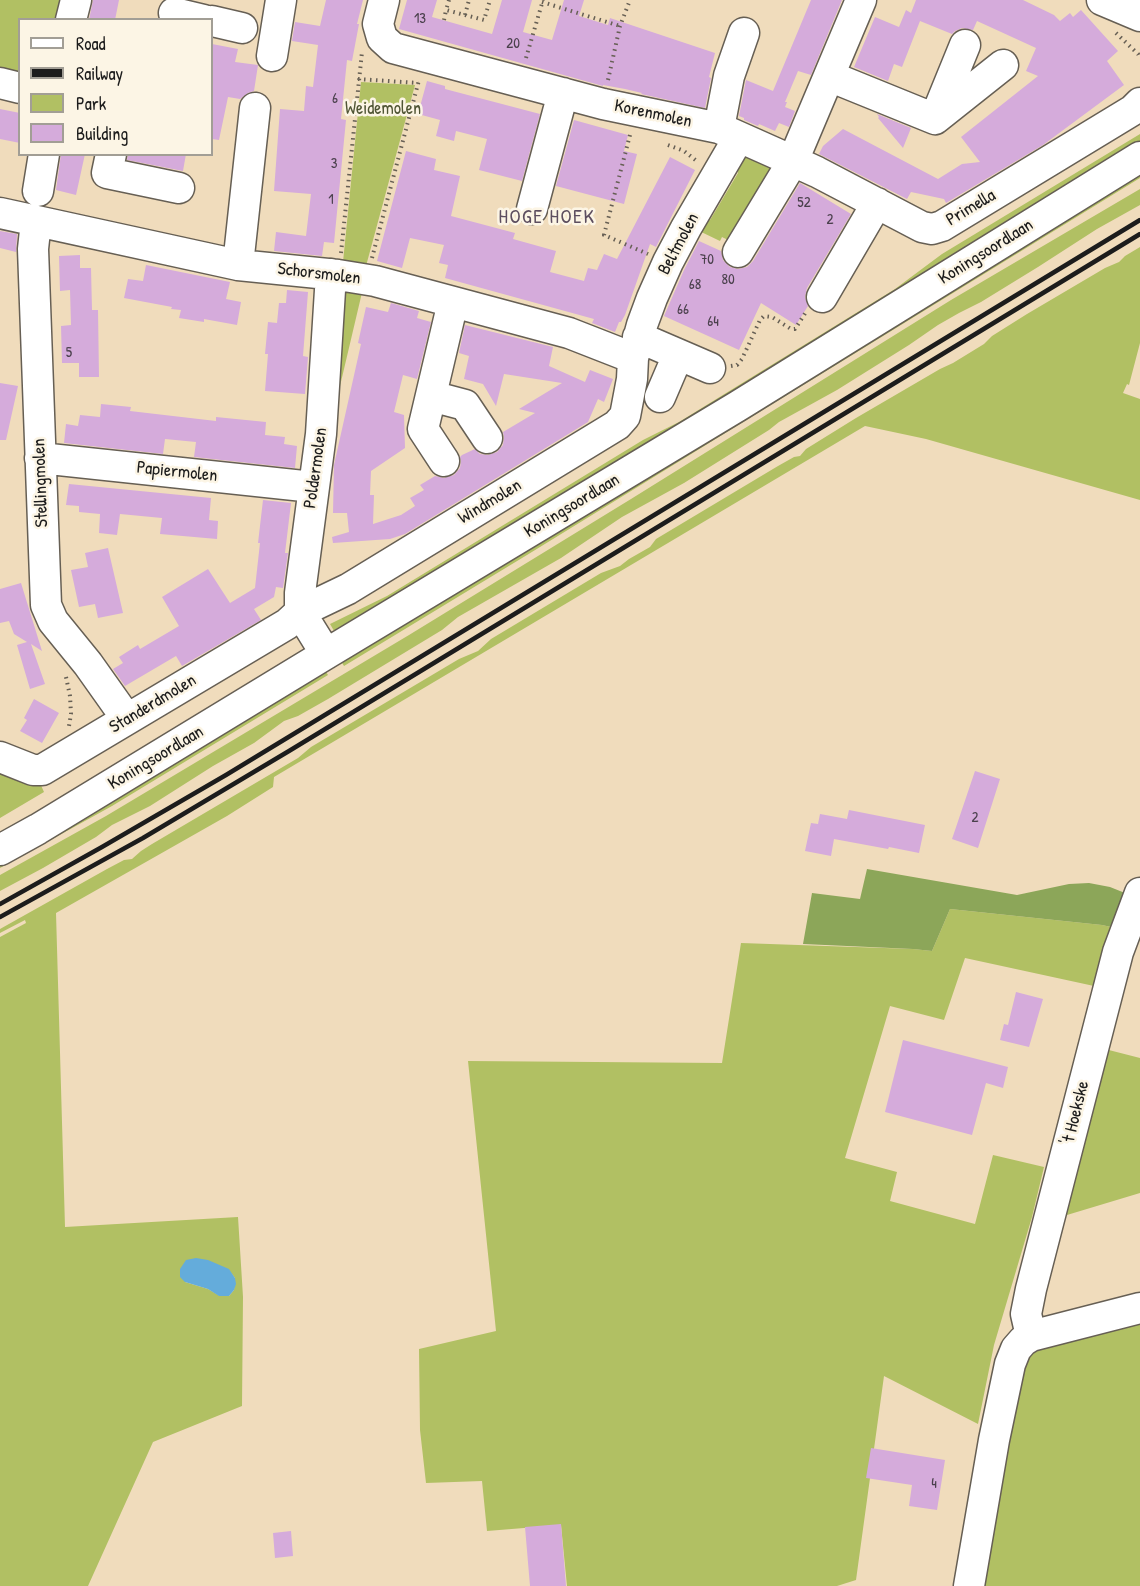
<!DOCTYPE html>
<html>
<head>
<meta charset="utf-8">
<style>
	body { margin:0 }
	#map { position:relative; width:1140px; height:1586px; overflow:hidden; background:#f0dcbc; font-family:"Patrick Hand",sans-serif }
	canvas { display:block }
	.legend { position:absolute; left:18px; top:18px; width:195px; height:138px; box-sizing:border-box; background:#fcf5e5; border:2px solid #a29e95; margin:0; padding:8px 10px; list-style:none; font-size:18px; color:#1c1c1c }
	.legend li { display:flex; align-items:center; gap:12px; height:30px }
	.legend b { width:30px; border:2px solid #a29e95 }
</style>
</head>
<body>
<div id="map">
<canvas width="1140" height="1586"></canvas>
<ul class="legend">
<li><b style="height:8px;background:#fff"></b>Road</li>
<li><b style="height:8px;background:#1c1c1c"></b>Railway</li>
<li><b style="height:16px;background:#b1c063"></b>Park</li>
<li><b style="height:16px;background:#d5abdb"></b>Building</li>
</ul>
</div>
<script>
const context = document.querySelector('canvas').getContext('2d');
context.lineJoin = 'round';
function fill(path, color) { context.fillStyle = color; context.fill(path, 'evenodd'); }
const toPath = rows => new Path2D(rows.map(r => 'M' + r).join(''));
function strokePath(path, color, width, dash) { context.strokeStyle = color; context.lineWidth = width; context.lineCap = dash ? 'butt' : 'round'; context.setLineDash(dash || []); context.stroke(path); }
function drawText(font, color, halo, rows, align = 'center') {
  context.font = font + ' "Patrick Hand",sans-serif'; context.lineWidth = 5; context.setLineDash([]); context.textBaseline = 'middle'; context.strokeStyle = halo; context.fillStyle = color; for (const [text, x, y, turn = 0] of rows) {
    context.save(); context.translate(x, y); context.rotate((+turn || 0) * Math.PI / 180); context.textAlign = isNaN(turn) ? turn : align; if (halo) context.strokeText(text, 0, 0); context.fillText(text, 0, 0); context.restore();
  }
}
fill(toPath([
	[0,0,64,0,59,19,20,20,19,74,0,70],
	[361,82,415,85,366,266,343,262],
	[1140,134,1140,144,337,636,330,624,387,596,643,440,679,422,895,289,942,254],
	[744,153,783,166,736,244,722,237,720,241,695,229,699,223,710,220,738,173,735,163],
	[1140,167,1140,178,527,555,344,666,339,658],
	[1140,189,1140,205,1097,229,1038,267,981,302,959,313,938,325,909,345,837,390,779,422,769,430,684,483,622,517,561,558,458,617,442,630,328,699,298,716,284,721,254,743,213,766,150,806,112,825,96,837,43,868,0,891,0,875,106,816,409,635,631,499,951,300],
	[1140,247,1140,343,1129,385,1127,384,1123,393,1140,399,1140,500,926,439,865,426,274,777,273,787,227,816,56,913,65,1227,238,1217,243,1297,242,1406,153,1442,88,1586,0,1586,0,937,26,923,25,920,0,933,0,929,107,869,124,860,132,859,141,851,152,844,298,758,311,747,459,659,478,651,491,639,601,573,620,566,629,559,650,547,656,539,778,466,794,457,800,456,806,449,856,418,940,369,953,363,984,344,992,336,1027,314,1105,268,1119,262,1125,256],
	[228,1269,235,1278,234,1290,229,1296,220,1296,208,1289,185,1282],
	[364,284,340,386,333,384,338,303,346,287],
	[323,667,328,675,112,806,0,868,0,862],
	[0,765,39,781,44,792,0,818],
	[950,909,1102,925,1111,927,1094,986,965,958,944,1020,890,1006,845,1158,897,1172,890,1201,975,1224,993,1155,1044,1167,1032,1217,994,1345,978,1424,884,1376,856,1580,837,1586,567,1586,561,1525,487,1531,482,1481,426,1483,420,1430,419,1349,496,1331,468,1061,722,1063,741,943,913,949,932,951],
	[1101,1048,1140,1058,1140,1193,1057,1218],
	[1140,1312,1140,1586,979,1586,1024,1347]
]), '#b1c063');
fill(toPath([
	[867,869,1017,895,1069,884,1089,883,1110,887,1125,893,1111,927,1102,925,950,909,932,951,913,949,803,944,812,893,860,899]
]), '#8ca659');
fill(toPath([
	[196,1258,208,1260,229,1269,235,1278,236,1284,234,1290,229,1296,219,1296,208,1289,185,1282,180,1277,180,1269,186,1260]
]), '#64acdb');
fill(toPath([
	[93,0,119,0,115,20,89,20],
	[326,0,363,0,357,24,359,24,352,61,347,60,341,119,346,120,334,243,324,242,322,256,274,251,276,232,306,236,311,194,274,191,280,109,304,111,306,86,313,87,318,45,292,41,295,22,320,26],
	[407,0,437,0,432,17,492,34,502,0,532,0,523,32,552,40,564,0,584,0,579,16,608,25,610,18,715,53,709,77,711,78,705,108,641,94,642,93,625,89,603,85,603,86,399,29],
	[811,0,842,0,811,75,798,71,785,102,787,102,785,107,795,111,789,127,779,123,775,131,759,124,758,126,744,120,744,118,739,116,746,80,773,91],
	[916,0,1023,0,1054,15,1060,21,1070,13,1073,17,1081,10,1118,51,1107,61,1124,85,1043,145,946,203,944,199,911,192,907,199,819,154,823,146,843,129,938,179,962,164,980,162,961,137,1038,76,1026,71,1036,48,977,21,973,30,962,28,955,31,952,34,920,21,902,67,894,64,888,81,854,67,875,17,899,27,906,10,911,13],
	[212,44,238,49,235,62,258,65,254,91,248,93,240,99,228,97,219,140,212,139],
	[427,81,445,86,445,89,540,114,522,181,479,170,487,139,456,131,454,141,436,136,440,120,418,114],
	[0,109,20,113,20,143,0,139],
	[877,114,911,128,903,148,878,118,879,117],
	[574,120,628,135,624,151,637,154,624,204,556,186],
	[406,151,436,159,434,170,460,176,451,216,515,233,513,239,556,251,550,272,584,281,588,268,597,270,604,254,617,259,670,157,695,170,656,247,650,244,625,315,621,322,619,322,615,332,592,323,594,319,445,278,448,265,439,263,444,245,410,238,402,268,377,261],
	[61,154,85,154,76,195,56,190],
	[128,154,186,154,183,171,127,160],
	[800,183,851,214,807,288,805,297,808,306,796,325,761,303,739,350,664,316,684,270,699,241,721,251,723,260,730,267,738,269,747,267,753,261],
	[0,231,17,234,16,252,0,248],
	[80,255,80,268,91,268,92,310,98,310,99,377,79,377,79,363,62,363,61,326,71,325,70,290,60,291,59,256],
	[146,265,230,282,226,299,241,302,237,325,204,319,204,322,179,318,181,310,171,309,172,307,124,298,128,279,143,281],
	[287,290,308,292,303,356,308,357,305,394,265,391,268,354,265,354,268,322,277,323,279,303,286,303],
	[391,303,419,311,417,318,431,322,417,379,403,375,394,412,404,415,405,448,371,471,370,495,374,495,373,524,401,515,415,506,410,498,424,490,420,485,435,476,444,478,454,475,460,468,461,461,460,457,462,455,475,449,480,454,488,455,497,452,503,445,504,437,503,432,535,413,519,409,562,383,504,374,496,406,483,384,464,379,469,356,459,353,465,325,553,347,549,366,585,382,590,370,613,379,604,402,598,399,588,422,405,534,390,539,333,543,332,537,349,532,347,513,333,513,334,465,361,344,358,343,366,307,388,312],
	[0,383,18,386,6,440,0,440],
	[101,404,131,407,130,411,216,421,216,417,266,422,265,435,285,437,284,444,297,446,295,468,194,457,196,442,165,439,163,454,64,443,66,424,78,426,80,415,100,417],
	[69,484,211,498,209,520,218,521,217,539,160,534,162,518,120,514,117,535,99,533,100,514,79,512,79,506,66,505],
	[263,500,291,503,285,553,288,553,283,588,276,587,274,597,254,609,261,620,182,666,176,656,125,686,113,669,123,663,119,657,138,645,140,649,179,626,162,597,208,569,230,603,255,588,260,543,258,543],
	[108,548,123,613,98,618,95,604,79,607,71,570,88,567,85,553],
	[21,583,42,651,31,644,45,684,30,689,17,645,27,642,14,634,9,621,0,623,0,589],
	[34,699,59,713,42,743,20,731,27,720,24,718],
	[975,771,1000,779,978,848,952,839],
	[849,810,925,825,919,853,889,847,888,849,834,839,831,856,805,851,811,823,818,824,820,814,847,819],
	[1016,992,1043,999,1029,1047,1000,1040,1004,1024,1008,1025],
	[903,1040,1008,1067,1003,1088,986,1083,972,1135,885,1112],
	[871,1448,945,1460,937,1510,909,1506,912,1485,866,1478],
	[561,1524,566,1586,530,1586,525,1527],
	[291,1531,293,1556,275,1558,273,1533]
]), '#d5abdb');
const minor = toPath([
	[384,0,378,24,382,38,393,48,603,104,719,128,793,161,861,0],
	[1102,0,1140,16],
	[174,13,204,20],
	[71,20,76,0],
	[212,21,242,28],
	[272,56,281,0],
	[829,76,935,119,1003,65],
	[0,83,20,88],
	[936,116,965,45],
	[719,128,729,76,744,33],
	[111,154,107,173,179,188],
	[38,191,44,154],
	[532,209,563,93],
	[0,213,238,265,338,275,375,281,569,333,633,358],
	[36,221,33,249,46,605,53,621,88,664,127,719],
	[738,252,793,161,817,172,922,227,932,229,942,226,1133,110,1140,103],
	[238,265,255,108],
	[822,297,877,203],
	[638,337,710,368],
	[431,396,465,405,487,438],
	[660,397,678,355],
	[40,458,313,487],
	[444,461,423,429,453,302],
	[326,654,300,612,300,593,321,434,331,274],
	[0,757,33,770,42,770,287,624,300,612,348,589,617,425,625,416,632,379,633,358,642,325,652,298,668,262,686,228,739,137],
	[0,850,38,829,326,654,738,406,1140,157],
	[1031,1336,1026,1314,1031,1289,1118,952,1140,893],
	[969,1586,994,1440,1010,1364,1016,1349,1023,1341,1031,1336,1140,1308]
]);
strokePath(minor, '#665f54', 33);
strokePath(toPath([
	[449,0,446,10,484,20,490,0],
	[542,2,620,26],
	[465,15,469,0],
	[444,20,446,10],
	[1116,33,1138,54,1140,58],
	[526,58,543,0],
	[358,79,418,83],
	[608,80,620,26,630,0],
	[630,135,604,235,648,254],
	[668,145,684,151,698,162],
	[341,253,362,52],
	[372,258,419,80],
	[731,366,737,365,742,359,760,320,764,316,772,317,791,329,795,329,806,312],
	[66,677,70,696,71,714,69,726]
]), '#665f54', 4, [1.5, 4.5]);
strokePath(minor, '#fff', 30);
strokePath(toPath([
	[0,904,102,847,226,775,1140,220],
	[0,917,143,838,289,751,1140,234]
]), '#1c1c1c', 4.5);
drawText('15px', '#4a404c', null, [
	["13",420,19],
	["20",513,44],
	["6",335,99],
	["3",334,164],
	["1",331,200],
	["52",804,203],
	["2",830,220],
	["70",707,260],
	["80",728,280],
	["68",695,285],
	["66",683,310],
	["64",713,322],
	["5",69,353],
	["2",975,818],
	["4",934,1484]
]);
drawText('18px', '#505535', '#fcf5e5', [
	["Weidemolen",383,109]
]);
drawText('18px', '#1c1c1c', '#fcf5e5', [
	["Korenmolen",653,114,12],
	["Primella",971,208,-31],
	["Beltmolen",679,244,-62],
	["Koningsoordlaan",986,252,-32],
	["Schorsmolen",319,274,7],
	["Poldermolen",316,468,-82],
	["Papiermolen",177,472,6],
	["Stellingmolen",41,483,-92],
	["Windmolen",490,502,-31],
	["Koningsoordlaan",572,506,-31],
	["Standerdmolen",153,704,-31],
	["Koningsoordlaan",156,758,-31],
	["'t Hoekske",1076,1113,-76]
]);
context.letterSpacing = '1.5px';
drawText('20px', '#5d4e5f', '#fcf5e5', [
	["HOGE HOEK",547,218]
]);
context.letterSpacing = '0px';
</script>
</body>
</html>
